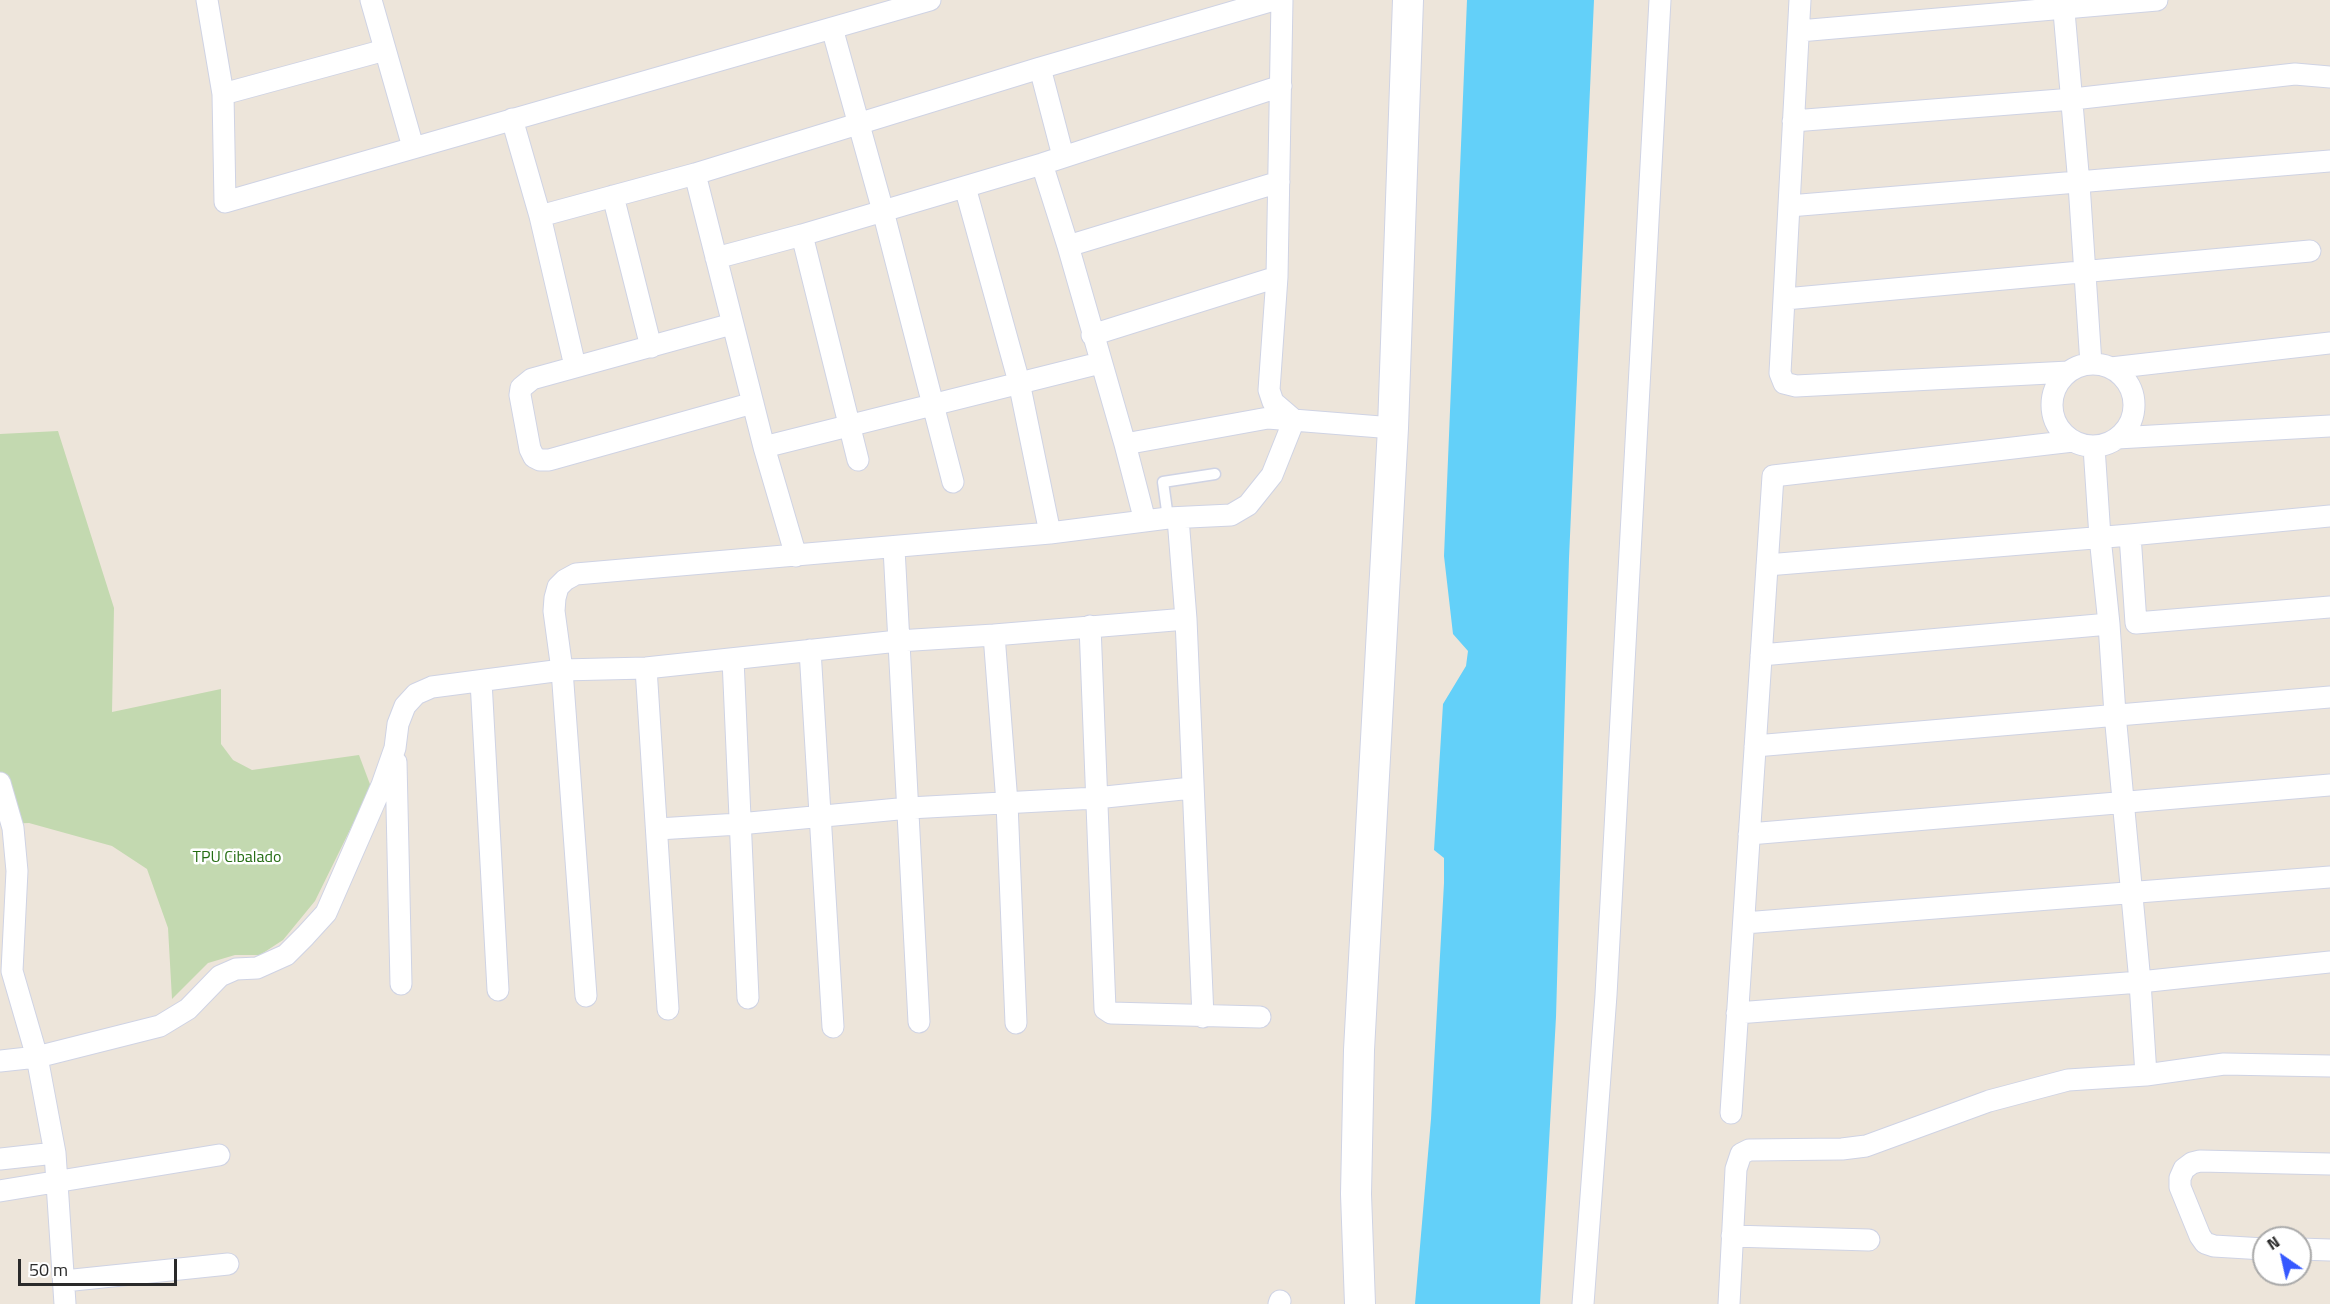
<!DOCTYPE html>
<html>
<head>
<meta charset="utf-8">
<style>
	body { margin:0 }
	#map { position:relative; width:2330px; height:1304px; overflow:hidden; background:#ede5da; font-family:"Titillium Web",sans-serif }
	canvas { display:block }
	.north { position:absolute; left:2252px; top:1226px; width:60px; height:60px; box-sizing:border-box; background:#fff; border:2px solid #aaa; border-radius:50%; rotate:326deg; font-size:16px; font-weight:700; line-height:24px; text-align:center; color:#2a2a2a }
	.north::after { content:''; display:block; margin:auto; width:21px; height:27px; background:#3659ff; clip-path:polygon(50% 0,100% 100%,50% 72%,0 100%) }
	.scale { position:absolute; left:18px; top:1259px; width:159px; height:27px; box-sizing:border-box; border:3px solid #2a2a2a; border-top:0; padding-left:8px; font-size:18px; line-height:21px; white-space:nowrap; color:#2a2a2a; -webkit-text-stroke:4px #fff; paint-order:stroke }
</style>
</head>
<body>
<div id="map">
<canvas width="2330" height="1304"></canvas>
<div class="north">N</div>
<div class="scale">50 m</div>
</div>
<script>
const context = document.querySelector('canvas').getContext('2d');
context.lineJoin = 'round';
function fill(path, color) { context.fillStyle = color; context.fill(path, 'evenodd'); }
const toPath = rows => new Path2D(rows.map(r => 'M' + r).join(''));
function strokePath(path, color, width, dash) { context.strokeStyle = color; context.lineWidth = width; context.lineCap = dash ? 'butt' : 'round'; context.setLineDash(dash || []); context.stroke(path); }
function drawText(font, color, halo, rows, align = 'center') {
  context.font = font + ' "Titillium Web",sans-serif'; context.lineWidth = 5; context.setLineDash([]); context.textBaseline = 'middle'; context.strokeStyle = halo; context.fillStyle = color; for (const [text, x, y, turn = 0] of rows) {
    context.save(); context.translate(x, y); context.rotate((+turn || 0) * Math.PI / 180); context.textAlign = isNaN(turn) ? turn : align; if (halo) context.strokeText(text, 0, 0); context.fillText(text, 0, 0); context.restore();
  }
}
fill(toPath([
	[58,431,114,608,112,712,221,689,221,744,233,760,252,770,359,755,371,787,315,901,283,940,260,955,235,955,208,963,172,999,168,928,147,869,112,846,29,823,0,824,0,434]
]), '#c3d9b0');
fill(toPath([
	[1467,0,1594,0,1569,558,1556,1017,1540,1304,1415,1304,1431,1119,1444,883,1444,858,1434,850,1443,704,1466,666,1468,651,1453,634,1444,556]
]), '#63d0f9');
const lane = toPath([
	[1168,518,1163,482,1215,474]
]);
const street = toPath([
	[207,0,223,94,225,202,930,0],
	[371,0,413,147],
	[1800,0,1780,373,1784,383,1796,386,2069,372],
	[2063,0,2079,184,2091,364],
	[832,28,883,211,953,482],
	[1799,31,2157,0],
	[223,94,385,50],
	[512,119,540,216,575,366],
	[1793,121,2073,99,2295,74,2330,77],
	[1063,156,1040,68,1274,0],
	[1042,164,1068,246,1125,444,1268,418,1393,428],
	[695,174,764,447,796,556],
	[965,187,1019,382,1050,533],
	[613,196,651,347],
	[1789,206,2330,161],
	[540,216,695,174,1040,68],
	[802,235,858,460],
	[1068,246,1279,182],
	[716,258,802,235,1042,164,1281,86],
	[1785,299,2310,251],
	[732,324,532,379,521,388,520,395,530,449,534,457,540,460,549,460,753,403],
	[1092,335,1277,277],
	'2052 405a41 41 0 1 1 82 0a41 41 0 1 1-82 0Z',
	[2111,368,2330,343],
	[2117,438,2330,426],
	[1125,444,1145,521],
	[764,447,1100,363],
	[2094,447,2100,537,2109,624,2115,714,2140,982,2146,1075],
	[1178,518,1186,619,1203,1017],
	[2130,535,2136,623,2330,607],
	[894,548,919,1022],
	[1767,565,2130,535,2330,516],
	[1090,626,1105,1009,1111,1013,1260,1017],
	[994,635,1007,803,1016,1023],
	[810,650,833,1027],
	[1761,655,2109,624],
	[733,659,748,998],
	[646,668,668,1009],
	[481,681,498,990],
	[1755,746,2330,697],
	[396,762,401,984],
	[0,783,13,828,17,871,12,971,37,1057,55,1153,65,1304],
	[658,829,739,824,909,808,1096,798,1192,788],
	[1749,834,2330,785],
	[1744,923,2330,877],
	[586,996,562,670,554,611,555,598,558,587,565,580,576,574,1050,533,1168,518,1231,515,1248,505,1272,475,1294,420,1273,402,1269,390,1277,277,1282,0],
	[1737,1013,2140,982,2330,962],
	[0,1061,37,1057,160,1026,188,1009,220,976,236,969,257,968,286,955,305,936,326,913,382,785,395,748,398,724,405,706,416,694,432,687,562,670,646,668,898,641,994,635,1186,619],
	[1731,1113,1773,476,2073,441],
	[0,1159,55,1153],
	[0,1191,219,1155],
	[1732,1236,1869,1240],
	[2264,1249,2214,1246,2205,1243,2200,1236,2180,1187,2180,1178,2184,1169,2192,1163,2200,1161,2330,1164],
	[2300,1249,2330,1250],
	[64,1281,228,1264],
	[1279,1304,1280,1301],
	[1583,1304,1606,995,1660,0],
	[1729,1304,1736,1169,1741,1154,1749,1150,1842,1149,1866,1146,1989,1101,2068,1080,2146,1075,2224,1064,2330,1066]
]);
const secondary = toPath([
	[1360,1304,1356,1194,1359,1050,1393,428,1408,0]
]);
strokePath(lane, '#cfd3e4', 13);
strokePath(street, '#cfd3e4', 23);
strokePath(secondary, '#cfd3e4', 32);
strokePath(lane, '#fff', 10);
strokePath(street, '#fff', 21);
strokePath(secondary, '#fff', 30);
drawText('16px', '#256d13', '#fff', [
	["TPU Cibalado",237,858]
]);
</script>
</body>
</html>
